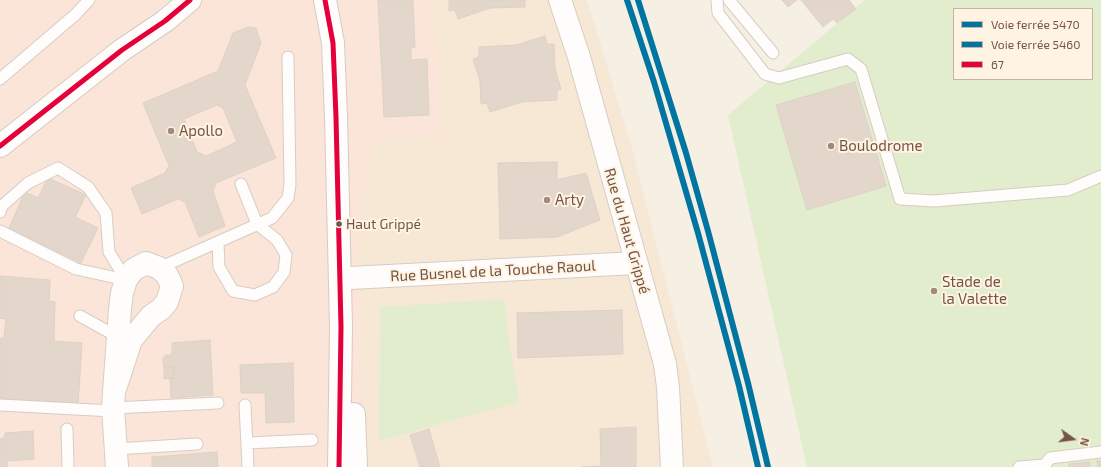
<!DOCTYPE html>
<html>
<head>
<meta charset="utf-8">
<style>
	body { margin:0 }
	#map { position:relative; width:1101px; height:467px; overflow:hidden; background:#f6efe4; font-family:"Exo 2",sans-serif }
	canvas { display:block }
	.legend { position:absolute; left:953px; top:8px; width:140px; height:72px; box-sizing:border-box; background:#fff4e4; border:1px solid #c8b4a4; margin:0; padding:5px 7px; list-style:none; font-size:12px; color:#755443 }
	.legend li { display:flex; align-items:center; gap:8px; height:20px }
	.legend b { width:20px; border:1px solid #c8b4a4 }
	.north { position:absolute; left:1053px; top:419px; width:40px; height:40px; -webkit-text-stroke:3px #fff4e4; paint-order:stroke; rotate:104deg; font-size:11px; font-weight:700; line-height:16px; text-align:center; color:#755443 }
	.north::after { content:''; display:block; margin:auto; width:14px; height:18px; background:#755443; clip-path:polygon(50% 0,100% 100%,50% 72%,0 100%) }
</style>
</head>
<body>
<div id="map">
<canvas width="1101" height="467"></canvas>
<ul class="legend">
<li><b style="height:5px;background:#0075a1"></b>Voie ferrée 5470</li>
<li><b style="height:5px;background:#0075a1"></b>Voie ferrée 5460</li>
<li><b style="height:5px;background:#e4003a"></b>67</li>
</ul>
<div class="north">N</div>
</div>
<script>
const context = document.querySelector('canvas').getContext('2d');
context.lineJoin = 'round';
function fill(path, color) { context.fillStyle = color; context.fill(path, 'evenodd'); }
const toPath = rows => new Path2D(rows.map(r => 'M' + r).join(''));
function strokePath(path, color, width, dash) { context.strokeStyle = color; context.lineWidth = width; context.lineCap = dash ? 'butt' : 'round'; context.setLineDash(dash || []); context.stroke(path); }
function drawText(font, color, halo, rows, align = 'center') {
  context.font = font + ' "Exo 2",sans-serif'; context.lineWidth = 4; context.setLineDash([]); context.textBaseline = 'middle'; context.strokeStyle = halo; context.fillStyle = color; for (const [text, x, y, turn = 0] of rows) {
    context.save(); context.translate(x, y); context.rotate((+turn || 0) * Math.PI / 180); context.textAlign = isNaN(turn) ? turn : align; if (halo) context.strokeText(text, 0, 0); context.fillText(text, 0, 0); context.restore();
  }
}
fill(toPath([
	[433,0,587,0,630,141,713,467,368,467,357,231,374,140,442,136]
]), '#f7e8d6');
fill(toPath([
	[0,0,433,0,442,136,374,140,357,231,368,467,0,467]
]), '#fbe5d8');
fill(toPath([
	[865,0,1101,0,1101,467,807,467,728,115],
	[954,9,1092,9,1092,79,954,79],
	[504,299,508,335,519,402,379,441,380,307]
]), '#e1edcd');
const building = toPath([
	[378,0,413,0,415,47,411,48,411,60,427,59,429,115,384,117,378,0],
	[449,0,525,0,525,7,490,8,458,19,455,10,449,11,449,0],
	[782,0,797,0,788,7,782,0],
	[801,0,849,0,856,9,837,23,833,19,823,27,801,0],
	[248,27,256,28,261,43,245,85,276,158,216,183,213,191,225,226,199,237,185,202,178,199,142,214,131,188,165,173,169,166,143,103,218,71,233,33,248,27],
	[217,105,223,108,237,142,206,156,197,152,184,119,217,105],
	[545,36,547,44,554,44,555,69,561,89,557,91,557,100,522,102,490,112,487,103,481,104,480,81,473,59,479,57,479,47,516,45,545,36],
	[855,82,886,186,807,210,776,105,855,82],
	[557,162,557,180,586,173,600,220,557,237,500,239,498,163,557,162],
	[48,178,86,195,75,217,98,228,81,263,9,228,25,192,38,198,48,178],
	[0,276,50,280,49,301,55,302,54,341,82,343,78,405,0,400,0,338,4,338,6,319,0,318,0,276],
	[622,310,623,354,518,358,517,313,622,310],
	[210,340,213,395,171,398,170,378,174,378,174,367,164,368,163,359,166,355,172,355,172,343,210,340],
	[293,363,294,422,266,423,265,393,241,393,240,365,293,363],
	[174,367,174,378,164,379,164,368,174,367],
	[636,427,636,467,582,467,601,466,600,429,636,427],
	[429,429,440,467,420,467,410,435,429,429],
	[33,431,34,459,7,461,7,467,0,467,0,439,4,438,5,433,33,431],
	[217,452,218,467,152,467,152,457,217,452],
	[1097,461,1101,461,1101,467,1098,467,1097,461],
	[1089,462,1090,467,1069,467,1069,464,1089,462]
]);
fill(building, '#e3d6cb');
strokePath(building, '#dfd1c6', 1);
const lane = toPath([
	[717,0,718,13,765,74,779,78,848,59,861,69,900,199,934,201,1068,190,1101,176],
	[729,0,773,53],
	[0,79,76,14,89,0],
	[0,212,2,206,28,183,58,168,88,187,106,213,109,252,126,280],
	[0,231,76,269,126,280],
	[218,242,219,267,233,291,255,295,273,287,284,272,286,255,277,240,257,224,241,184],
	[159,268,272,218,288,198,290,184,288,57],
	[80,316,118,337],
	[0,405,113,411],
	[245,405,248,467],
	[113,408,218,403],
	[67,429,68,467],
	[247,443,312,440],
	[115,449,197,444],
	[1019,467,1045,465,1050,458,1101,452]
]);
const street = toPath([
	[560,0,579,57,665,364,668,387,672,467],
	[350,278,636,263],
	[114,392,131,340,151,316,161,309,167,302,172,286,167,275,159,268,146,263,133,270,126,280,122,293,120,309,118,337,114,392,113,408,117,467]
]);
const secondary = toPath([
	[325,0,333,43,336,117,341,327,339,467],
	[0,146,122,50,165,21,190,0],
	[354,414,356,467]
]);
strokePath(lane, '#d7ccc3', 13);
strokePath(street, '#d7ccc3', 24);
strokePath(secondary, '#d6cbc1', 24);
strokePath(lane, '#fefdfb', 11);
strokePath(street, '#fefdfb', 22);
strokePath(secondary, '#fefdfb', 22);
strokePath(toPath([
	[325,0,333,43,336,117,341,327,339,467],
	[0,146,122,50,165,21,190,0]
]), '#e4003a', 5);
strokePath(toPath([
	[627,0,654,82,698,233,739,386,758,467]
]), '#0075a1', 6);
strokePath(toPath([
	[638,0,686,153,708,231,748,383,768,467]
]), '#0075a1', 6);
for (const [x, y, r, color] of [
	[171,131,4,"#a28a7b"],
	[831,146,4,"#a28a7b"],
	[547,200,4,"#a28a7b"],
	[339,224,3.5,"#755443"],
	[934,291,4,"#a28a7b"]
]) { const dot = new Path2D(); dot.arc(x, y, r, 0, 2 * Math.PI); context.fillStyle = color; context.fill(dot); strokePath(dot, '#fff4e4', 1.5); }
drawText('14px', '#755443', '#fff4e4', [
	["Haut Grippé",346,224]
], 'left');
drawText('15px', '#755443', '#fff4e4', [
	["Apollo",179,131],
	["Boulodrome",839,146],
	["Arty",555,200],
	["Stade de",942,282],
	["la Valette",942,299]
], 'left');
drawText('15px', '#755443', '#fff4e4', [
	["Rue du Haut Grippé",627,231,74],
	["Rue Busnel de la Touche Raoul",493,271,-3]
]);
</script>
</body>
</html>
